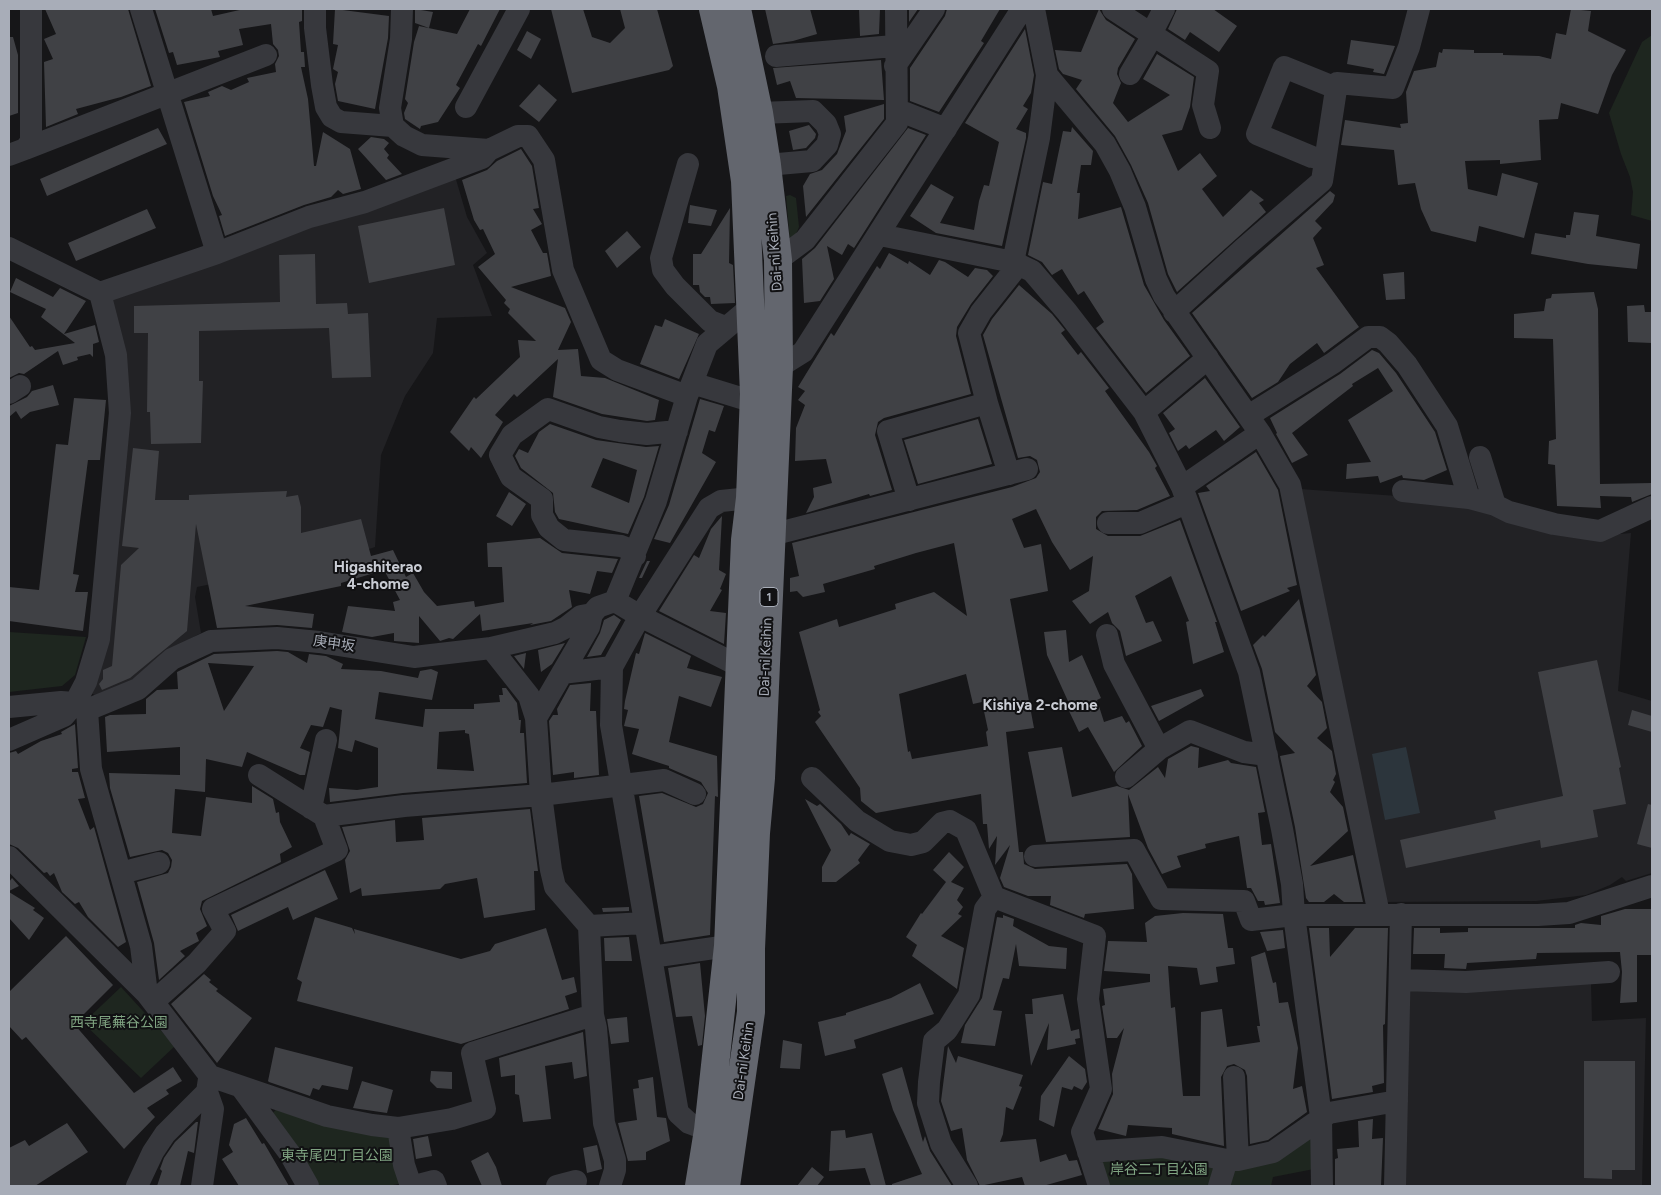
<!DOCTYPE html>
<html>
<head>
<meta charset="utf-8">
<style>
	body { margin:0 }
	#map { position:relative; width:1661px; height:1195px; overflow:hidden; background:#161618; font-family:Figtree,sans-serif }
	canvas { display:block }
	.frame { position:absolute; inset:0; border:10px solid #a8adb8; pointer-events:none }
</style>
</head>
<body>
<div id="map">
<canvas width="1661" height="1195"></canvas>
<div class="frame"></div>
</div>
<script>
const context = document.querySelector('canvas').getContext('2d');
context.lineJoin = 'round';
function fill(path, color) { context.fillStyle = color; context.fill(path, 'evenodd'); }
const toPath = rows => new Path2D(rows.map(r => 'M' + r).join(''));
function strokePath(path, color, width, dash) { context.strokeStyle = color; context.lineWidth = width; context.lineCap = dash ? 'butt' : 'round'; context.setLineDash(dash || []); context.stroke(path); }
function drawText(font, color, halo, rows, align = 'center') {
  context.font = font + ' Figtree,"Noto Sans JP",sans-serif'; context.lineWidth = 4; context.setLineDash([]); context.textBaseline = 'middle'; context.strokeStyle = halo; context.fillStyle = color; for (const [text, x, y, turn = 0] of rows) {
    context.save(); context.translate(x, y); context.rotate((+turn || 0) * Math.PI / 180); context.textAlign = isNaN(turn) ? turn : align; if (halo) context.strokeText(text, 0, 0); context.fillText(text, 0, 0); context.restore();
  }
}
fill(toPath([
	[455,176,467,217,487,253,473,265,492,316,437,318,433,353,405,396,381,455,375,547,320,566,260,574,197,587,195,597,201,633,168,652,153,667,102,699,89,692,106,634,110,303,116,295],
	[1300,489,1467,501,1597,536,1631,533,1618,691,1652,701,1652,873,1626,881,1622,877,1610,885,1586,895,1536,901,1381,902],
	[1591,984,1592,1021,1646,1018,1642,1186,1403,1186,1407,990]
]), '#222225');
fill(toPath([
	[1652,35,1652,221,1631,215,1633,192,1630,177,1621,154,1609,113,1642,42],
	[790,195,796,198,799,227,793,241,790,241,786,196],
	[9,632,86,637,75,675,62,686,9,692],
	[121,987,175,1046,141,1078,83,1023],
	[279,1106,393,1133,403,1183,388,1186,319,1186,301,1153,272,1114],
	[1313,1132,1314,1169,1273,1177,1271,1186,1107,1186,1097,1159,1162,1153,1217,1168]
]), '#1e261f');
fill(toPath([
	[1406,747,1420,813,1385,820,1372,754]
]), '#2c353c');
fill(toPath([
	[45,9,128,9,151,86,121,97,76,109,78,114,46,127,44,62,53,59,44,39,56,34],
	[155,9,211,9,213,16,244,9,302,9,302,21,299,22,301,52,304,52,305,67,301,67,308,99,314,166,316,166,323,132,350,149,361,189,343,194,338,190,331,197,304,205,225,236,219,216,222,215,213,196,184,102,210,96,208,92,222,86,231,90,249,82,247,78,276,72,275,64,279,56,278,50,273,44,271,24,239,29,243,45,218,51,220,57,177,65,173,52,169,53],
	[335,9,389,16,388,38,375,109,338,101,335,84,338,72,333,69,338,45,333,44],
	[415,9,433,12,429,28,415,23],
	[470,9,500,9,481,46,478,44,456,85,460,88,438,122,421,126,420,129,405,119,404,113,408,103,405,99,414,42,419,26,457,34],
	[551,9,583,9,592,37,610,43,625,28,620,9,657,9,673,66,669,70,572,93],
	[765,9,810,9,817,34,793,41,773,44],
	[859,9,880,9,879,34,860,36],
	[909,9,918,9,909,22],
	[947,9,1000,9,981,41,984,43,939,112,910,101,910,68,945,16],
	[1099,9,1106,20,1135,39,1118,68,1117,74,1121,83,1113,103,1128,122,1170,95,1143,79,1157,54,1194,77,1190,107,1182,130,1162,135,1178,171,1200,153,1217,176,1202,189,1223,217,1251,190,1264,200,1259,203,1266,212,1177,292,1168,274,1148,203,1131,165,1115,136,1076,89,1082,80,1063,74,1059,69,1055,50,1081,52],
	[1177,9,1213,9,1237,26,1219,52,1190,32,1185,40,1168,29],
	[1571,9,1591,11,1588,31,1626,50,1612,75,1598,114,1561,103,1558,119,1539,120,1541,160,1500,164,1500,160,1465,161,1468,189,1497,196,1502,173,1538,183,1524,238,1479,226,1476,242,1431,231,1421,209,1415,183,1398,185,1394,150,1341,145,1345,120,1401,128,1400,124,1408,123,1406,92,1414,71,1436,67,1439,52,1442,53,1443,49,1474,50,1474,53,1503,53,1503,55,1539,56,1551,59,1556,33,1566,35],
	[1025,29,1034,75,1031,93,1023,106,1028,109,1016,129,1026,133,1026,138,1002,246,936,233,910,216,931,184,954,197,940,223,974,230,979,201,984,185,989,186,999,142,965,123],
	[527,31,541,39,531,59,517,50],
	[9,37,13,37,18,55,18,113,9,116],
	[1351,40,1395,46,1384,74,1373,72,1374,69,1347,64],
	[881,60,884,100,796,98,790,81,777,85,773,68],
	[539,84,557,100,539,122,519,106],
	[884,104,884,119,806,217,803,186,810,174,822,170,837,154,846,131,844,116],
	[809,125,816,134,815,138,806,148,793,150,789,131],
	[1072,127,1093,151,1091,165,1081,165,1077,193,1080,193,1078,219,1121,207,1144,285,1164,320,1190,356,1146,393,1096,328,1104,322,1084,291,1078,295,1062,269,1052,275,1042,262,1028,255,1043,182,1052,184,1063,131,1071,132],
	[158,128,167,144,47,196,40,179],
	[908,128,926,135,854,248,848,244,842,255,827,246,834,279,820,301,804,303,802,259,815,248],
	[371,137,384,139,389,143,384,149,389,155,387,158,402,174,386,180,358,149],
	[521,149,532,166,539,208,533,209,542,224,531,230,543,253,547,253,551,276,511,287,565,308,571,322,558,350,578,349,581,376,605,378,659,400,655,420,647,421,602,414,553,397,558,359,517,397,514,394,495,415,503,422,481,458,471,447,469,451,450,432,474,397,476,399,520,357,518,340,536,341,508,313,510,309,504,303,506,300,478,267,495,254,483,229,480,230,474,220,462,180,487,170,497,161],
	[1330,191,1335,195,1333,202,1315,221,1322,228,1313,238,1324,265,1316,268,1359,327,1324,353,1317,343,1290,364,1278,382,1252,398,1192,313],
	[690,205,717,210,711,226,688,223],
	[444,208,455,265,369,283,358,226],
	[730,208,729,263,733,265,735,303,711,304,710,297,705,297,700,292,699,285,693,285,693,254,701,254],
	[147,209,156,228,76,261,68,243],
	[1574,212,1599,215,1596,236,1640,244,1637,269,1588,264,1531,254,1535,233,1566,238,1566,235,1570,235],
	[627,231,641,247,617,268,605,251],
	[889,253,908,264,909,261,930,275,939,260,945,262,968,277,975,268,987,270,993,276,971,304,957,327,956,336,971,394,884,418,878,422,875,435,892,490,870,496,869,494,806,513,814,497,813,488,832,483,826,459,795,461,796,428,805,405,798,400,805,391,798,387,831,333,834,336,877,266,880,269],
	[315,254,316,304,347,303,348,314,368,313,371,377,332,378,329,328,199,331,199,381,203,381,201,443,151,444,150,412,147,412,148,333,134,333,134,306,280,302,279,255],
	[1404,272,1405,299,1386,300,1383,274],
	[16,278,53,297,60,288,86,301,64,334,95,325,99,342,93,344,93,357,90,354,77,357,78,360,63,365,58,351,24,374,19,373,9,378,9,316,30,347,32,346,35,350,75,343,41,317,46,309,10,292],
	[1019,285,1052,314,1065,330,1061,333,1078,355,1081,352,1109,388,1105,391,1149,452,1157,466,1155,468,1170,496,1137,510,1102,511,1096,517,1096,529,1108,536,1140,536,1180,520,1217,622,1215,622,1224,652,1193,664,1186,622,1189,621,1171,576,1135,596,1146,623,1153,621,1162,641,1126,656,1120,631,1112,623,1108,612,1090,624,1072,601,1089,591,1093,556,1070,570,1052,542,1036,509,1012,519,1024,548,1041,544,1048,591,1010,599,1034,728,1006,732,1019,852,1023,852,1024,864,1035,869,1127,864,1132,874,1134,909,1085,914,1084,918,1050,905,1051,896,1028,896,1004,887,1000,878,1010,845,995,865,997,836,989,849,987,824,983,824,981,794,876,813,861,801,860,788,815,722,821,716,818,712,820,710,799,632,837,619,839,627,896,609,895,604,934,592,967,616,954,543,916,553,874,566,875,569,823,584,825,592,803,597,797,591,790,592,790,578,799,576,792,543,1012,487,1036,478,1040,472,1037,460,1030,456,1018,458,983,335,992,319],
	[966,674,973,704,982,702,988,730,986,732,988,746,912,759,910,751,908,752,899,694],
	[1594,292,1598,309,1600,484,1652,483,1652,494,1632,502,1631,497,1600,496,1601,508,1557,506,1555,465,1548,464,1549,441,1556,439,1553,339,1514,338,1514,314,1544,311,1546,299,1551,298,1552,294],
	[1644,305,1645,312,1652,312,1652,343,1628,342,1627,306],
	[665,319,699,334,679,379,640,364,655,325,662,327],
	[1372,350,1379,353,1396,373,1435,432,1447,470,1424,480,1403,478,1402,475,1380,483,1378,476,1346,479,1347,464,1371,462,1348,420,1393,391,1378,368,1352,384,1353,386,1292,433,1308,455,1292,463,1276,434,1277,433,1270,418,1340,374],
	[1205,378,1240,427,1224,441,1216,430,1189,449,1186,445,1178,451,1169,433,1175,429,1163,413],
	[53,385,59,405,30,412,21,419,16,411,9,417,9,406,27,397,32,391],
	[74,398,106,400,100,460,88,460,73,574,79,575,75,592,88,592,83,631,9,621,9,587,39,590,56,444,68,445],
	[700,399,724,406,715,432,709,430,702,453,716,462,670,543,654,539,669,505],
	[978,419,992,464,918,484,904,440],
	[550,424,596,440,646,447,659,446,644,497,628,534,559,519,555,512,553,493,521,468,515,456,519,449,528,453,539,432],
	[603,458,637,470,629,503,591,487],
	[133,448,159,451,155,500,189,500,189,495,287,491,286,497,298,495,301,507,301,533,361,519,371,556,393,550,406,577,413,573,424,592,437,606,474,601,475,607,504,602,502,567,488,567,487,543,540,538,562,553,618,559,612,573,597,571,590,594,569,590,572,607,551,621,530,625,533,623,482,631,480,614,453,639,449,638,440,641,419,616,419,643,394,641,394,633,372,637,342,632,348,606,395,611,393,602,400,600,384,570,341,583,341,586,245,606,314,614,312,628,277,625,217,628,196,524,187,631,130,678,102,690,99,684,103,679,103,670,112,666,121,565,139,548,122,546],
	[1256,452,1278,490,1297,585,1287,588,1290,591,1241,611,1198,493,1210,491,1206,486],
	[509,492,526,504,512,526,496,516],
	[722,516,719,570,726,574,720,589,722,590,710,611,726,613,724,644,659,611,694,555,699,558,711,529],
	[647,561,650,561,642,578,639,578],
	[1299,599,1316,675,1307,686,1322,702,1327,728,1317,738,1332,751,1336,774,1333,780,1335,782,1330,792,1343,807,1348,831,1310,866,1353,855,1363,902,1344,902,1334,894,1324,902,1309,902,1306,898,1295,827,1280,756,1295,753,1275,732,1262,669,1253,645,1263,635,1265,637],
	[614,615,621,620,601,655,587,657,600,633,604,620],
	[1066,630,1069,662,1082,655,1101,698,1097,700,1104,722,1122,716,1126,723,1129,721,1142,746,1114,772,1088,727,1079,732,1069,711,1072,710,1047,655,1044,632],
	[645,633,691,656,687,668,722,677,711,707,679,696,669,742,717,756,718,797,715,796,710,935,664,942,639,796,662,793,696,807,703,804,708,793,701,782,669,768,669,766,632,754,639,729,624,726,628,710,624,709,625,701,636,653,639,654],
	[565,643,552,664,541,672,538,650],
	[277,651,288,652,307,663,309,654,326,656,343,664,341,669,381,671,418,678,420,671,431,669,438,672,432,700,379,692,375,719,423,727,425,709,474,709,474,704,500,702,499,695,503,695,502,688,506,688,517,703,519,720,521,720,520,733,524,733,527,783,403,793,330,802,329,788,357,790,378,787,378,748,355,740,352,752,338,748,342,710,330,707,323,727,311,725,300,748,310,752,305,775,300,775,247,752,242,767,206,759,205,792,175,789,172,833,201,836,206,797,252,803,252,786,273,799,276,813,279,812,280,822,292,847,280,854,281,862,202,901,200,909,207,926,196,933,199,941,180,951,185,956,159,980,154,943,137,882,168,873,171,867,172,860,168,853,162,850,130,857,110,788,109,773,180,775,180,747,107,752,105,717,110,715,146,714,146,699,157,690,178,689,177,672,214,654],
	[208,663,254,666,224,711],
	[465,730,465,733,469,734,474,771,437,769,439,732],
	[526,653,524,669,514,656],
	[1597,660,1621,767,1619,768,1626,804,1593,810,1598,837,1541,848,1540,840,1406,868,1400,840,1496,819,1494,811,1563,796,1538,672],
	[591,683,590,711,596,711,599,775,574,778,574,772,553,775,549,721,553,715,558,715,557,709,570,685],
	[1201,689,1204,696,1159,721,1151,706],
	[1632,710,1652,716,1652,732,1628,725],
	[75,724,78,768,72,769,72,772,78,772,85,798,78,799,90,830,94,827,126,942,118,947,88,917,79,902,75,904,62,892,54,873,50,876,47,872,44,873,18,848,9,844,9,753,16,751,18,754,41,741,62,734,61,732],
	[1191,746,1199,748,1198,768,1228,760,1231,763,1256,767,1265,812,1258,813,1262,845,1271,844,1280,903,1265,905,1264,901,1258,901,1251,888,1247,888,1239,836,1205,844,1206,848,1177,856,1181,867,1162,874,1148,848,1128,794,1130,837,1046,842,1028,752,1062,747,1072,797,1117,786,1129,790,1158,767,1165,778,1168,759],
	[805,799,817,806,820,804,841,824,849,836,851,833,870,844,858,860,860,863,836,882,822,882,822,867,831,850],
	[1648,804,1652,805,1652,848,1637,844],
	[530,809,538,871,534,871,535,910,484,918,477,878,445,884,440,889,362,896,361,888,350,893,345,860,350,851,342,827,395,820,396,842,424,840,422,818],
	[949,852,964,867,951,882,964,888,957,900,963,907,958,914,962,916,941,936,964,948,957,989,912,956,917,945,906,937,921,913,922,914,946,882,933,870],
	[325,870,338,899,293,920,288,907,238,931,231,915],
	[12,878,19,886,9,891,9,882],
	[9,892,35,908,33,910,44,918,29,940,9,918],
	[629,907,629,911,603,912,602,908],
	[1625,909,1652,909,1652,955,1637,955,1637,1002,1620,1003,1622,972,1620,952,1537,953,1536,959,1467,963,1466,969,1444,968,1445,954,1413,954,1414,928,1440,928,1440,933,1468,932,1468,928,1575,928,1575,925,1581,923,1601,925,1601,916],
	[1183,913,1223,914,1228,948,1233,948,1235,964,1216,967,1218,982,1200,985,1197,968,1168,966,1171,1008,1175,1007,1183,1096,1200,1096,1201,1012,1222,1009,1227,1047,1260,1042,1257,1026,1260,1026,1251,957,1265,952,1273,983,1276,982,1279,1003,1288,1002,1298,1048,1293,1089,1302,1086,1307,1112,1268,1140,1250,1144,1247,1076,1245,1070,1234,1064,1227,1066,1221,1077,1224,1146,1172,1134,1172,1128,1128,1125,1126,1136,1098,1129,1113,1094,1112,1074,1124,1028,1117,1038,1107,1038,1102,1006,1105,1005,1103,989,1150,982,1150,974,1104,971,1108,941,1147,942,1145,923,1155,916],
	[1003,915,1014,919,1013,926,1049,946,1067,948,1066,969,1019,966,1016,944,1009,979,1003,978,993,1010,1002,1011,995,1046,961,1043,965,1025,982,998,997,917,1003,918],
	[315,917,352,928,355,934,354,929,461,959,490,951,495,944,546,928,562,980,574,977,577,992,565,996,569,1009,461,1044,297,1001,302,982,297,979],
	[1309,928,1329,928,1330,957,1355,928,1388,928,1385,1024,1383,1025,1384,1083,1372,1086,1373,1092,1332,1099],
	[1283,930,1285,948,1267,951,1260,932],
	[66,936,113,985,74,1024,134,1093,173,1067,182,1081,166,1090,169,1094,147,1108,155,1117,124,1149,26,1037,22,1040,9,1026,9,992],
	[629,937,632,961,605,961,604,938],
	[700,963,705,1016,702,1045,698,1046,692,1016,676,1017,668,968],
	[204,974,211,980,209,982,218,989,216,991,252,1018,217,1063,171,1004],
	[920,983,934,1014,854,1040,856,1048,825,1056,818,1022,846,1015,846,1013,891,998],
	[1063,994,1071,1031,1079,1029,1080,1038,1075,1039,1076,1044,1047,1050,1049,1023,1031,1066,1025,1014,1033,1014,1032,999],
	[627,1017,629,1042,611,1044,607,1019],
	[583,1032,587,1076,574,1079,572,1062,545,1066,551,1119,523,1122,519,1095,515,1094,515,1075,501,1077,499,1058],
	[783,1040,802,1044,800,1069,780,1068],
	[948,1046,956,1063,958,1056,1023,1075,1019,1086,1022,1087,1013,1110,1006,1107,1003,1134,1000,1142,1036,1139,1040,1162,1066,1154,1069,1161,1077,1160,1082,1175,1043,1186,1025,1186,1022,1177,980,1186,967,1160,962,1128,951,1131,941,1101],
	[275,1047,353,1067,348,1090,322,1085,319,1090,313,1088,310,1096,269,1082,268,1081],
	[1069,1056,1085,1069,1087,1082,1082,1090,1074,1086,1072,1090,1062,1087,1054,1127,1039,1120,1041,1096],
	[1584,1061,1635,1061,1635,1170,1612,1170,1612,1179,1584,1178],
	[902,1067,923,1142,925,1136,930,1151,952,1186,892,1186,892,1184,922,1174,893,1110,882,1074],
	[431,1071,452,1072,452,1089,437,1088,430,1081],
	[653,1077,657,1117,666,1118,670,1141,646,1152,646,1160,628,1161,618,1123,637,1120,633,1089,639,1088,638,1080],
	[362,1081,393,1090,387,1113,353,1108],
	[246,1118,262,1144,264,1143,289,1186,239,1186,222,1159,233,1152,229,1145,234,1124],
	[1373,1119,1372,1139,1383,1138,1381,1186,1335,1186,1335,1159,1338,1158,1337,1149,1359,1147,1358,1121],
	[196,1122,198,1122,194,1153,188,1151,180,1186,157,1186,162,1171,160,1169,164,1158,175,1142],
	[67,1123,88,1152,35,1186,9,1186,9,1148,25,1140,29,1146],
	[845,1130,846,1138,872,1133,886,1186,871,1186,865,1168,829,1171,831,1131],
	[428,1136,432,1156,416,1159,413,1139],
	[597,1145,602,1169,587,1173,583,1148],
	[488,1152,496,1167,502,1186,482,1186,471,1161],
	[812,1167,824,1177,817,1186,797,1186]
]), '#404145');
strokePath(toPath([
	[141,9,217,253],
	[315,9,315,28,322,85,326,107,332,117,341,122,393,126,404,136,422,145,489,150],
	[1113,9,1208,71,1203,105,1210,128],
	[1151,34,1164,9],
	[776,56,894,46],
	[895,66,934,9],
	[1130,74,1153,35],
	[1047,75,1105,144,1120,171,1135,207,1156,279,1164,296,1260,433],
	[466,107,519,9],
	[898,110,946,129],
	[759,113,813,111,826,124,830,134,827,145,812,161,767,165],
	[393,126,390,108,401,39,402,9],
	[25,149,266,55],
	[9,155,25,149,31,142,31,9],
	[1325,159,1312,157,1257,134,1284,67,1336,88],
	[688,164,661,258,663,270,675,286,710,321,725,327],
	[880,235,1013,262,1032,271,1067,312,1144,412,1182,487,1249,672,1282,829,1292,884,1294,915,1321,1117,1322,1186],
	[9,248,100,293,217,253,309,217,365,202,482,158,489,150,518,136,528,136,544,160,563,270,601,360,617,370,687,396],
	[778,260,805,240,897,123,896,9],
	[1013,262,1039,138,1047,75,1034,9],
	[1174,312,1243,249,1322,181,1337,83,1393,88,1409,47,1419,9],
	[766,369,779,367,803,352,1022,9],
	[692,383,754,402],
	[9,393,20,386],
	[1144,412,1208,358],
	[1248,416,1333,363,1368,337,1380,337,1388,343,1407,365,1447,426,1469,498],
	[1480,457,1495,505],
	[1009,474,987,403,969,333,981,312,1019,264],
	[1182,487,1260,433,1290,485,1379,914],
	[1403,491,1469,498,1495,505,1509,512,1554,524,1600,531,1652,507],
	[909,500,888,431,987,403],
	[1108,523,1140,523,1187,503],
	[771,535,1027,469],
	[635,556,629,549,621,546,564,540,549,528,542,515,542,499,511,477,500,455,512,435,548,409,599,427,620,431,647,434,677,431],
	[615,601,656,501,687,396,707,344,752,306],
	[1107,635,1114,664,1159,749],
	[491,648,529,696,536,718],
	[562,673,612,667],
	[9,707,61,702,75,703,84,708],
	[87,710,138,689,172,659,211,641,277,638,319,642,414,657,491,648,555,633,567,627,581,616,592,614],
	[87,710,91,769,141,946,147,994],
	[9,740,64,716,75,703,86,682,99,639,120,413,116,355,100,293],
	[1126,777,1159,749,1190,731,1244,752,1267,755],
	[812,778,857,821,890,841,911,845,923,842,942,823,950,821,966,830,994,897,1095,936,1088,999,1101,1089,1082,1132,1099,1186],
	[311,808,326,740],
	[324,816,404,806,541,795,664,780,695,794],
	[1035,856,1134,850,1161,899,1244,901,1251,920,1294,915,1538,915,1569,913,1652,886],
	[9,857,147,994,210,1076,327,1116,372,1125,398,1128,452,1119,485,1109,472,1053,593,1015],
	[121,873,159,863],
	[645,923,589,926,555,887,551,870,541,795,536,718,589,627,592,614,598,607,615,601,640,616,739,666],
	[589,926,593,1015,596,1028,604,1123,615,1160,615,1170,610,1186],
	[651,957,728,946,744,948],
	[1401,980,1466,982,1609,972],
	[153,1002,197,963,225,931,213,909,337,850,324,816,259,775],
	[1234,1077,1238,1160],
	[241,1087,290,1154,308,1186],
	[398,1128,404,1165,411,1186],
	[708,1130,689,1123,678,1113,611,725,612,667,640,616,709,508,721,501,750,498],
	[1088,1152,1162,1147,1227,1160,1238,1160,1273,1152,1329,1113,1397,1101],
	[137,1186,153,1152,165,1134,207,1092],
	[202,1186,213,1109,207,1092,209,1079],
	[415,1186,434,1181,436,1186],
	[557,1186,576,1181],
	[967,1186,941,1144,928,1103,929,1082,934,1041,947,1030,969,995,985,909,994,897],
	[1219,1186,1227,1160],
	[1395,1186,1401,914]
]), '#37383d', 22);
strokePath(toPath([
	[699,1186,708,1130,728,946,745,540,750,498,754,394,745,181,731,86,713,9],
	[726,1186,751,1012,751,949,756,833,761,778,779,367,778,260,767,165,759,113,737,9]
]), '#63666e', 28);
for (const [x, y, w] of [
	[769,597,18]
]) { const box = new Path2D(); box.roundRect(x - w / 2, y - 9.5, w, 19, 4); context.fillStyle = '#111113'; context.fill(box); strokePath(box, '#a8adb8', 1); }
drawText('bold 12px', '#a8adb8', null, [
	["1",769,597]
]);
drawText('14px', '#a8adb8', '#111113', [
	["Dai-ni Keihin",775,252,-94],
	["庚申坂",334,644,8],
	["Dai-ni Keihin",766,657,-88],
	["Dai-ni Keihin",744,1061,-82]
]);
drawText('14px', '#7fa381', '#111113', [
	["西寺尾蕪谷公園",119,1023],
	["東寺尾四丁目公園",337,1156],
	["岸谷二丁目公園",1159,1170]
]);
drawText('bold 15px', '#c9ccd4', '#111113', [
	["Higashiterao",378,568],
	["4-chome",378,585],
	["Kishiya 2-chome",1040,706]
]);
</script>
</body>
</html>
